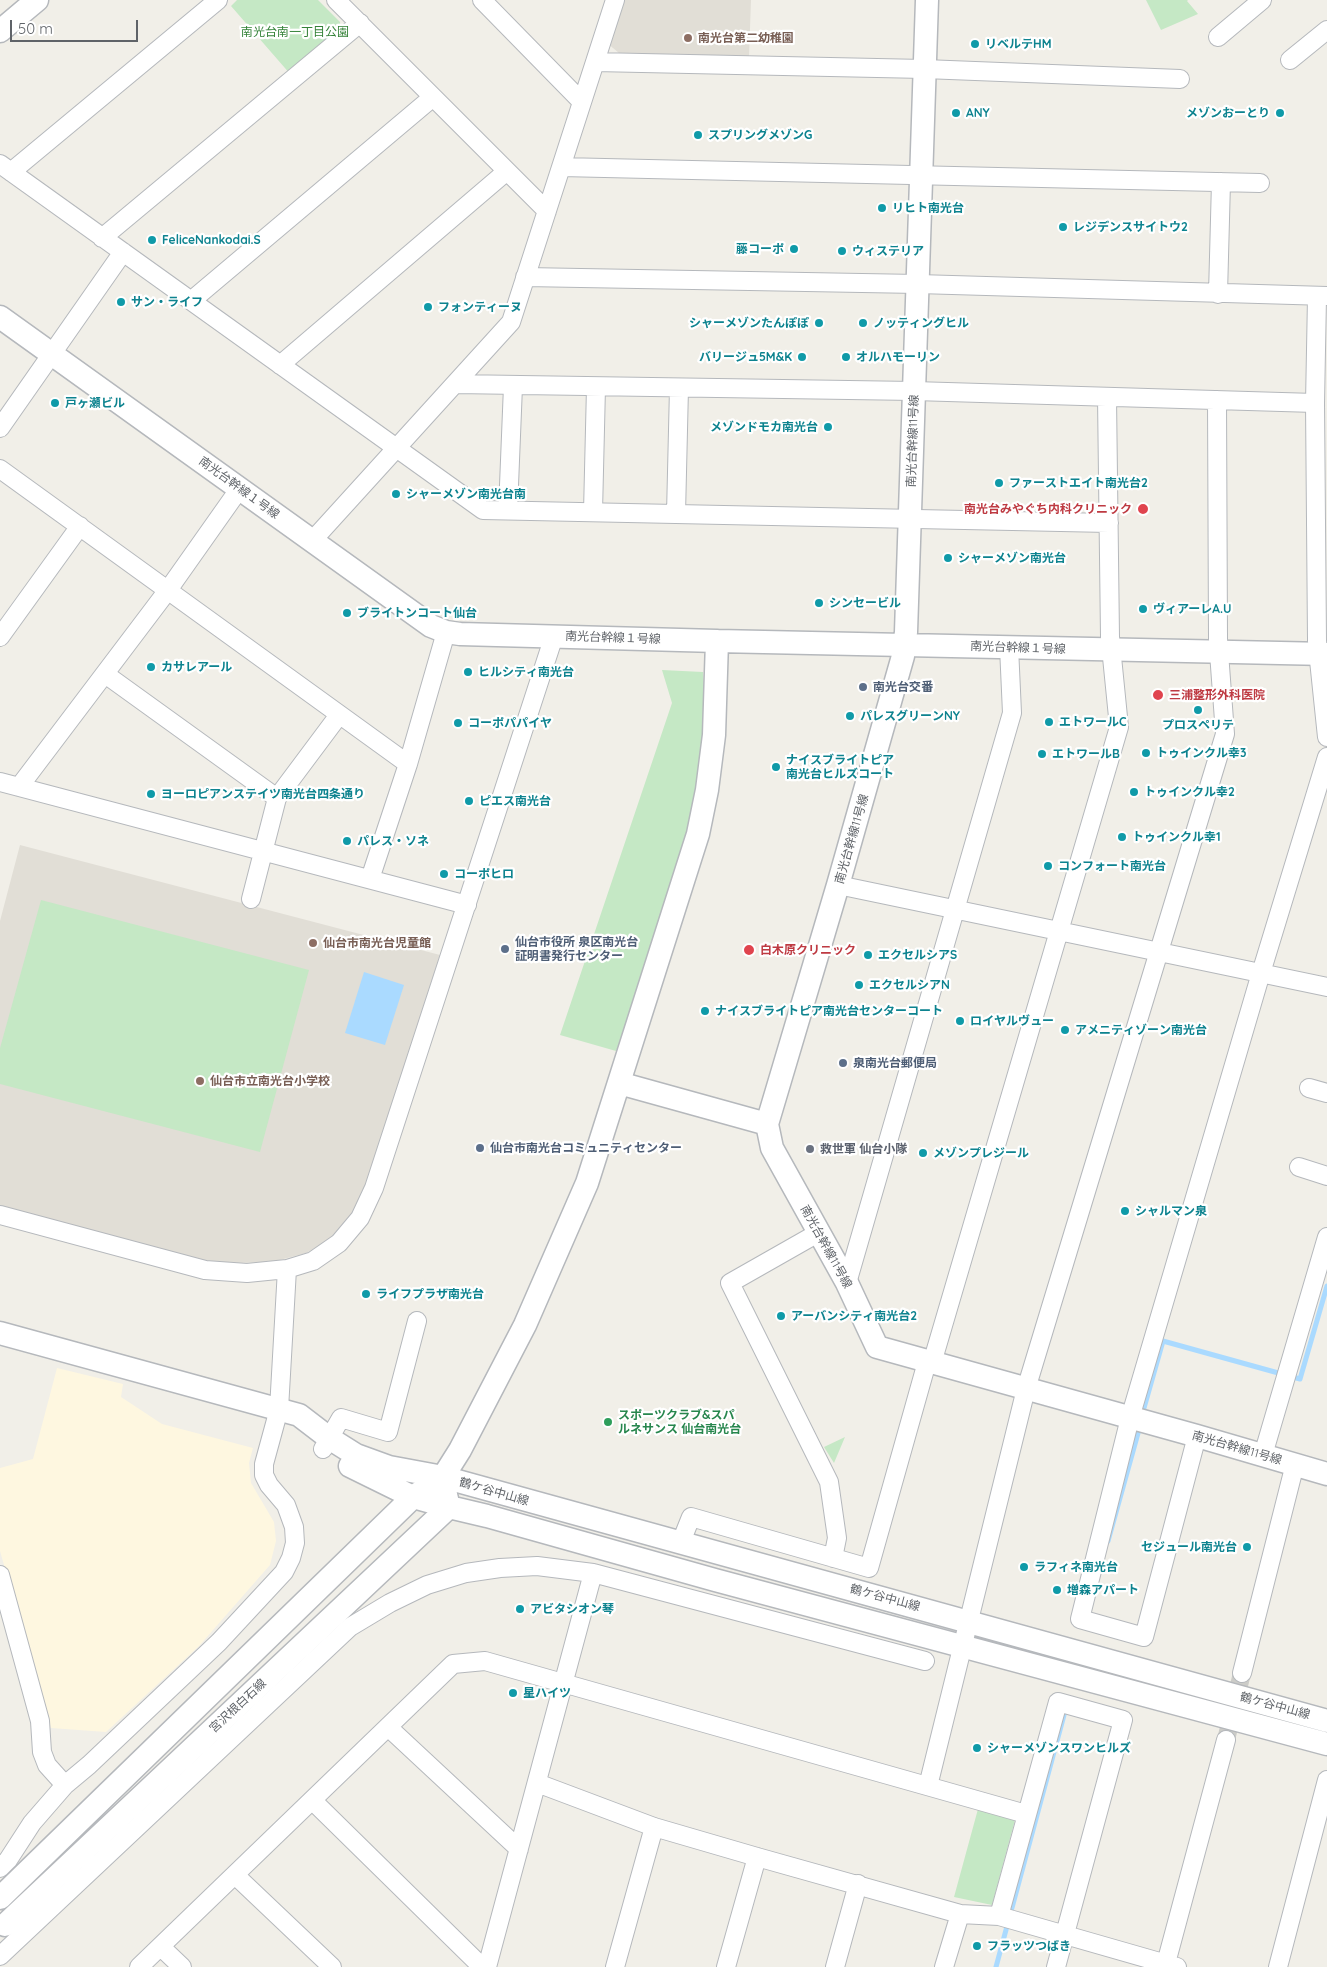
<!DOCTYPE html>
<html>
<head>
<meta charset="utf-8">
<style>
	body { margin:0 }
	#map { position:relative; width:1327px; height:1967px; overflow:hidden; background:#f1efe8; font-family:Quicksand,sans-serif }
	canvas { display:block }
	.scale { position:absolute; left:10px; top:20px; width:128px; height:22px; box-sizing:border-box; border:2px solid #5f6368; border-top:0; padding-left:6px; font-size:15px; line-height:18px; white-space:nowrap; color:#5f6368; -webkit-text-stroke:4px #fff; paint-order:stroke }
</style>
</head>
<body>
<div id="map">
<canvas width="1327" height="1967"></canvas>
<div class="scale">50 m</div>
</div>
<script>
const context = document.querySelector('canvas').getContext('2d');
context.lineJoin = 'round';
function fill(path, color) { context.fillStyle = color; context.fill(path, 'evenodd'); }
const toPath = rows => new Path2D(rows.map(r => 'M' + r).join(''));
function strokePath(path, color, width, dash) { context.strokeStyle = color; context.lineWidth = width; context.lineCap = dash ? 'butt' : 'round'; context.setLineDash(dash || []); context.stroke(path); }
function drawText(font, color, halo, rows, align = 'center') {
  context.font = font + ' Quicksand,"Noto Sans JP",sans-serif'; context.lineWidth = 4.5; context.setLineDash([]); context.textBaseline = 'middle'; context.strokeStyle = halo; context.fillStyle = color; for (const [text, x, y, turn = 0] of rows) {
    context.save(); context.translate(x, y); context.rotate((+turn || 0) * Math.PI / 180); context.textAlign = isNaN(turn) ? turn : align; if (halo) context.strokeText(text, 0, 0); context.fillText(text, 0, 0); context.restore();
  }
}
fill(toPath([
	[57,1368,123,1384,121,1397,162,1424,253,1448,249,1463,251,1483,274,1522,276,1541,270,1565,199,1646,106,1732,51,1728,0,1551,0,1468,33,1459]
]), '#fef7e0');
fill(toPath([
	[621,0,751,0,749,57,619,53,607,43],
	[20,845,440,955,359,1207,336,1236,306,1253,272,1262,235,1263,200,1260,0,1208,0,921]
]), '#e1ded6');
fill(toPath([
	[237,0,318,0,340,22,341,34,291,75,231,6],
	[1146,0,1188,0,1187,1,1198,14,1161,30],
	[662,670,703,672,705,701,699,779,694,818,625,1030,616,1051,560,1035,672,703],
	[41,900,309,970,260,1152,0,1084,0,1048],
	[845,1437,834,1463,824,1447],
	[978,1809,1015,1820,992,1905,954,1897]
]), '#c5e8c5');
fill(toPath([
	[364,972,404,985,385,1045,345,1033]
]), '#aadaff');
strokePath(toPath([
	[1142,1415,1163,1341,1300,1379,1327,1286],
	[1108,1541,1140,1426],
	[996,1967,1064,1715]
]), '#aadaff', 5);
strokePath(toPath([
	[1226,1740,1242,1673]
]), '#ccccc8', 18, [18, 9]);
const minor = toPath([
	[336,0,547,211],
	[482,0,582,102],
	[1218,37,1262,0],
	[1290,60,1327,30],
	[595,62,924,69,1180,79],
	[0,164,483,510,1109,523],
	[561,167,1260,183],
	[11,172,218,0],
	[102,238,360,23],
	[525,277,918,284,1327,296],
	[1218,294,1221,182],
	[1317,297,1315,403,1317,641,1327,737],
	[191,301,433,97],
	[280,365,507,171],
	[455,384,914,391,1315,403],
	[0,428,123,252],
	[0,469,408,764],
	[508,510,513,386],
	[593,512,596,387],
	[676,514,679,388],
	[312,541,511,322,615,0],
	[0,637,80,526],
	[105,674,277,798],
	[0,782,467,905],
	[19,787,168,590,240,488],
	[370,879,408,764,446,632],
	[838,885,1327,987],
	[251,899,277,798,339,715],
	[1309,1088,1327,1093],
	[1299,1167,1327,1176],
	[0,1215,205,1270,247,1273,287,1269,313,1261,339,1243,360,1218,374,1188,554,636],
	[818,1233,730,1283,829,1482,837,1538,833,1558],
	[847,1283,1012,713,1009,647],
	[932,1363,1119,727,1110,637,1107,397],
	[1197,1436,1144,1637,1080,1619,1130,1418,1261,973,1327,757],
	[323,1449,341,1418,388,1432,417,1321],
	[1263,1455,1327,1237],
	[681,1542,691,1517,869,1568,927,1362],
	[0,1575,40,1721,42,1752,47,1765,65,1785,32,1823,8,1860,0,1868],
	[1242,1673,1295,1464],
	[388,1727,519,1849],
	[537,1783,654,1827,757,1857,960,1914,999,1916,1177,1967],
	[65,1785,89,1765,219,1642,284,1572,291,1558,295,1543,294,1527,286,1505,269,1485,264,1475,264,1464,279,1409,287,1269],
	[928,1786,1026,1389,1225,734,1218,639,1217,400],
	[312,1800,482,1967],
	[235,1875,332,1967],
	[999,1916,1058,1702,1123,1720,1056,1967],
	[161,1947,182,1967],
	[0,1956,350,1627,390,1603,427,1585,466,1573,500,1568,537,1566,593,1573,925,1661],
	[139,1967,453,1664,485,1661,1026,1814],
	[487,1967,593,1573],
	[615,1967,654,1827],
	[726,1967,757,1857],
	[835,1967,858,1884],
	[944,1967,960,1914],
	[1165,1967,1226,1740],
	[1278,1967,1327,1780]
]);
const tertiary = toPath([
	[927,0,906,632,903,656,838,885,767,1124,772,1148,847,1283,877,1347,1197,1436,1327,1474],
	[0,31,37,0],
	[0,317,431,626,446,632,460,634,717,641,1327,654],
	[619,1083,767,1124],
	[0,1333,299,1415,329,1438,356,1455,389,1467,443,1477,1327,1721],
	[350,1466,413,1497,449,1507,487,1516,715,1580,1327,1744],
	[0,1898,413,1497,443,1477,460,1450,525,1325,587,1183,698,834,707,790,714,735,717,641],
	[5,1925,449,1507,446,1495]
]);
strokePath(minor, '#b5b8bc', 20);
strokePath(tertiary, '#b5b8bc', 25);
strokePath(minor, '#fff', 18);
strokePath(tertiary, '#fff', 22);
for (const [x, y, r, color] of [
	[688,38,5,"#8d6e63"],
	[975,44,5,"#0f9aa8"],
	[956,113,5,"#0f9aa8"],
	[1280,113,5,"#0f9aa8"],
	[698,135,5,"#0f9aa8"],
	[882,208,5,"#0f9aa8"],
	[1063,227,5,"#0f9aa8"],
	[152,240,5,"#0f9aa8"],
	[794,249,5,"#0f9aa8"],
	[842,251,5,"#0f9aa8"],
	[121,302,5,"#0f9aa8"],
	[428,307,5,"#0f9aa8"],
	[819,323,5,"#0f9aa8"],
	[863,323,5,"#0f9aa8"],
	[802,357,5,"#0f9aa8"],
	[846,357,5,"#0f9aa8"],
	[55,403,5,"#0f9aa8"],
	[828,427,5,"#0f9aa8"],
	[999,483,5,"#0f9aa8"],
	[396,494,5,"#0f9aa8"],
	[1143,509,6,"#e0444e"],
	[948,558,5,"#0f9aa8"],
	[819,603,5,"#0f9aa8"],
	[1143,609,5,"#0f9aa8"],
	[347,613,5,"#0f9aa8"],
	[151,667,5,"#0f9aa8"],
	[468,672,5,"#0f9aa8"],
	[863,687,5,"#5c6f8a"],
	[1158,695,6,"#e0444e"],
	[1198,710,5,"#0f9aa8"],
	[850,716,5,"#0f9aa8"],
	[1049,722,5,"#0f9aa8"],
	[458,723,5,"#0f9aa8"],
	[1146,753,5,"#0f9aa8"],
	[1042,754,5,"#0f9aa8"],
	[776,767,5,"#0f9aa8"],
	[1134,792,5,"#0f9aa8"],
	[151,794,5,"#0f9aa8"],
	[469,801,5,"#0f9aa8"],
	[1122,837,5,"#0f9aa8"],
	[347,841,5,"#0f9aa8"],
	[1048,866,5,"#0f9aa8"],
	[444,874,5,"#0f9aa8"],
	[313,943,5,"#8d6e63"],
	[505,949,5,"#5c6f8a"],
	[749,950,6,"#e0444e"],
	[868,955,5,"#0f9aa8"],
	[859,985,5,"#0f9aa8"],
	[705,1011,5,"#0f9aa8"],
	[960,1021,5,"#0f9aa8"],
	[1065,1030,5,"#0f9aa8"],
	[843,1063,5,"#5c6f8a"],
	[200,1081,5,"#8d6e63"],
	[480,1148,5,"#5c6f8a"],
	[810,1149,5,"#6b7280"],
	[923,1153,5,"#0f9aa8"],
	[1125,1211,5,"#0f9aa8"],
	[366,1294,5,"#0f9aa8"],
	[781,1316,5,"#0f9aa8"],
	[608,1422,5,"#2e9e5b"],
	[1247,1547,5,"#0f9aa8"],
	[1024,1567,5,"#0f9aa8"],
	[1057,1590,5,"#0f9aa8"],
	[520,1609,5,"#0f9aa8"],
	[513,1693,5,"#0f9aa8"],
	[977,1748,5,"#0f9aa8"],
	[977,1946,5,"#0f9aa8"]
]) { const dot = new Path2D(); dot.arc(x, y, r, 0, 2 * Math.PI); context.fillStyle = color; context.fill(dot); strokePath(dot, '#fff', 2); }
drawText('12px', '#348238', '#fff', [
	["南光台南一丁目公園",295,32]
]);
drawText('bold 12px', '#785e54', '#fff', [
	["南光台第二幼稚園",698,38],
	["仙台市南光台児童館",323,943],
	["仙台市立南光台小学校",210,1081]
], 'left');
drawText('bold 12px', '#0d838f', '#fff', [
	["リベルテHM",985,44],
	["ANY",966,113],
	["メゾンおーとり",1270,113,"right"],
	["スプリングメゾンG",708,135],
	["リヒト南光台",892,208],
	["レジデンスサイトウ2",1073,227],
	["FeliceNankodai.S",162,240],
	["藤コーポ",784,249,"right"],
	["ウィステリア",852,251],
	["サン・ライフ",131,302],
	["フォンティーヌ",438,307],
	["シャーメゾンたんぽぽ",809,323,"right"],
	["ノッティングヒル",873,323],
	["バリージュ5M&K",792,357,"right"],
	["オルハモーリン",856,357],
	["戸ヶ瀬ビル",65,403],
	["メゾンドモカ南光台",818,427,"right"],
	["ファーストエイト南光台2",1009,483],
	["シャーメゾン南光台南",406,494],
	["シャーメゾン南光台",958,558],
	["シンセービル",829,603],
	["ヴィアーレA.U",1153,609],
	["ブライトンコート仙台",357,613],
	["カサレアール",161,667],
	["ヒルシティ南光台",478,672],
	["パレスグリーンNY",860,716],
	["エトワールC",1059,722],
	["コーポパパイヤ",468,723],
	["プロスペリテ",1198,725,"center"],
	["トゥインクル幸3",1156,753],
	["エトワールB",1052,754],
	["ナイスブライトピア",786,760],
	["南光台ヒルズコート",786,774],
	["トゥインクル幸2",1144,792],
	["ヨーロピアンステイツ南光台四条通り",161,794],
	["ピエス南光台",479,801],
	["トゥインクル幸1",1132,837],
	["パレス・ソネ",357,841],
	["コンフォート南光台",1058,866],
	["コーポヒロ",454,874],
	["エクセルシアS",878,955],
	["エクセルシアN",869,985],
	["ナイスブライトピア南光台センターコート",715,1011],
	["ロイヤルヴュー",970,1021],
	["アメニティゾーン南光台",1075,1030],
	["メゾンプレジール",933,1153],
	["シャルマン泉",1135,1211],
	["ライフプラザ南光台",376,1294],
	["アーバンシティ南光台2",791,1316],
	["セジュール南光台",1237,1547,"right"],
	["ラフィネ南光台",1034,1567],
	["増森アパート",1067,1590],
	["アビタシオン琴",530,1609],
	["星ハイツ",523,1693],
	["シャーメゾンスワンヒルズ",987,1748],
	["フラッツつばき",987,1946]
], 'left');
drawText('12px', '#5f6368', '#fff', [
	["南光台幹線11号線",913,441,-88],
	["南光台幹線１号線",239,488,36],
	["南光台幹線１号線",613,638,2],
	["南光台幹線１号線",1018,648,2],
	["南光台幹線11号線",852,839,-74],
	["南光台幹線11号線",826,1247,61],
	["南光台幹線11号線",1237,1448,16],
	["鶴ケ谷中山線",494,1492,16],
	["鶴ケ谷中山線",885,1598,15],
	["宮沢根白石線",238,1706,-43],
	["鶴ケ谷中山線",1275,1706,15]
]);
drawText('bold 12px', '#be3a42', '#fff', [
	["南光台みやぐち内科クリニック",1132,509,"right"],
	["三浦整形外科医院",1169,695],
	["白木原クリニック",760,950]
], 'left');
drawText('bold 12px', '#4e5e75', '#fff', [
	["南光台交番",873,687],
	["仙台市役所 泉区南光台",515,942],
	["証明書発行センター",515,956],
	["泉南光台郵便局",853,1063],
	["仙台市南光台コミュニティセンター",490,1148]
], 'left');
drawText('bold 12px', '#5b616d', '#fff', [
	["救世軍 仙台小隊",820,1149]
], 'left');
drawText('bold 12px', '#27864d', '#fff', [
	["スポーツクラブ&スパ",618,1415],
	["ルネサンス 仙台南光台",618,1429]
], 'left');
</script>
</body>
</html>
